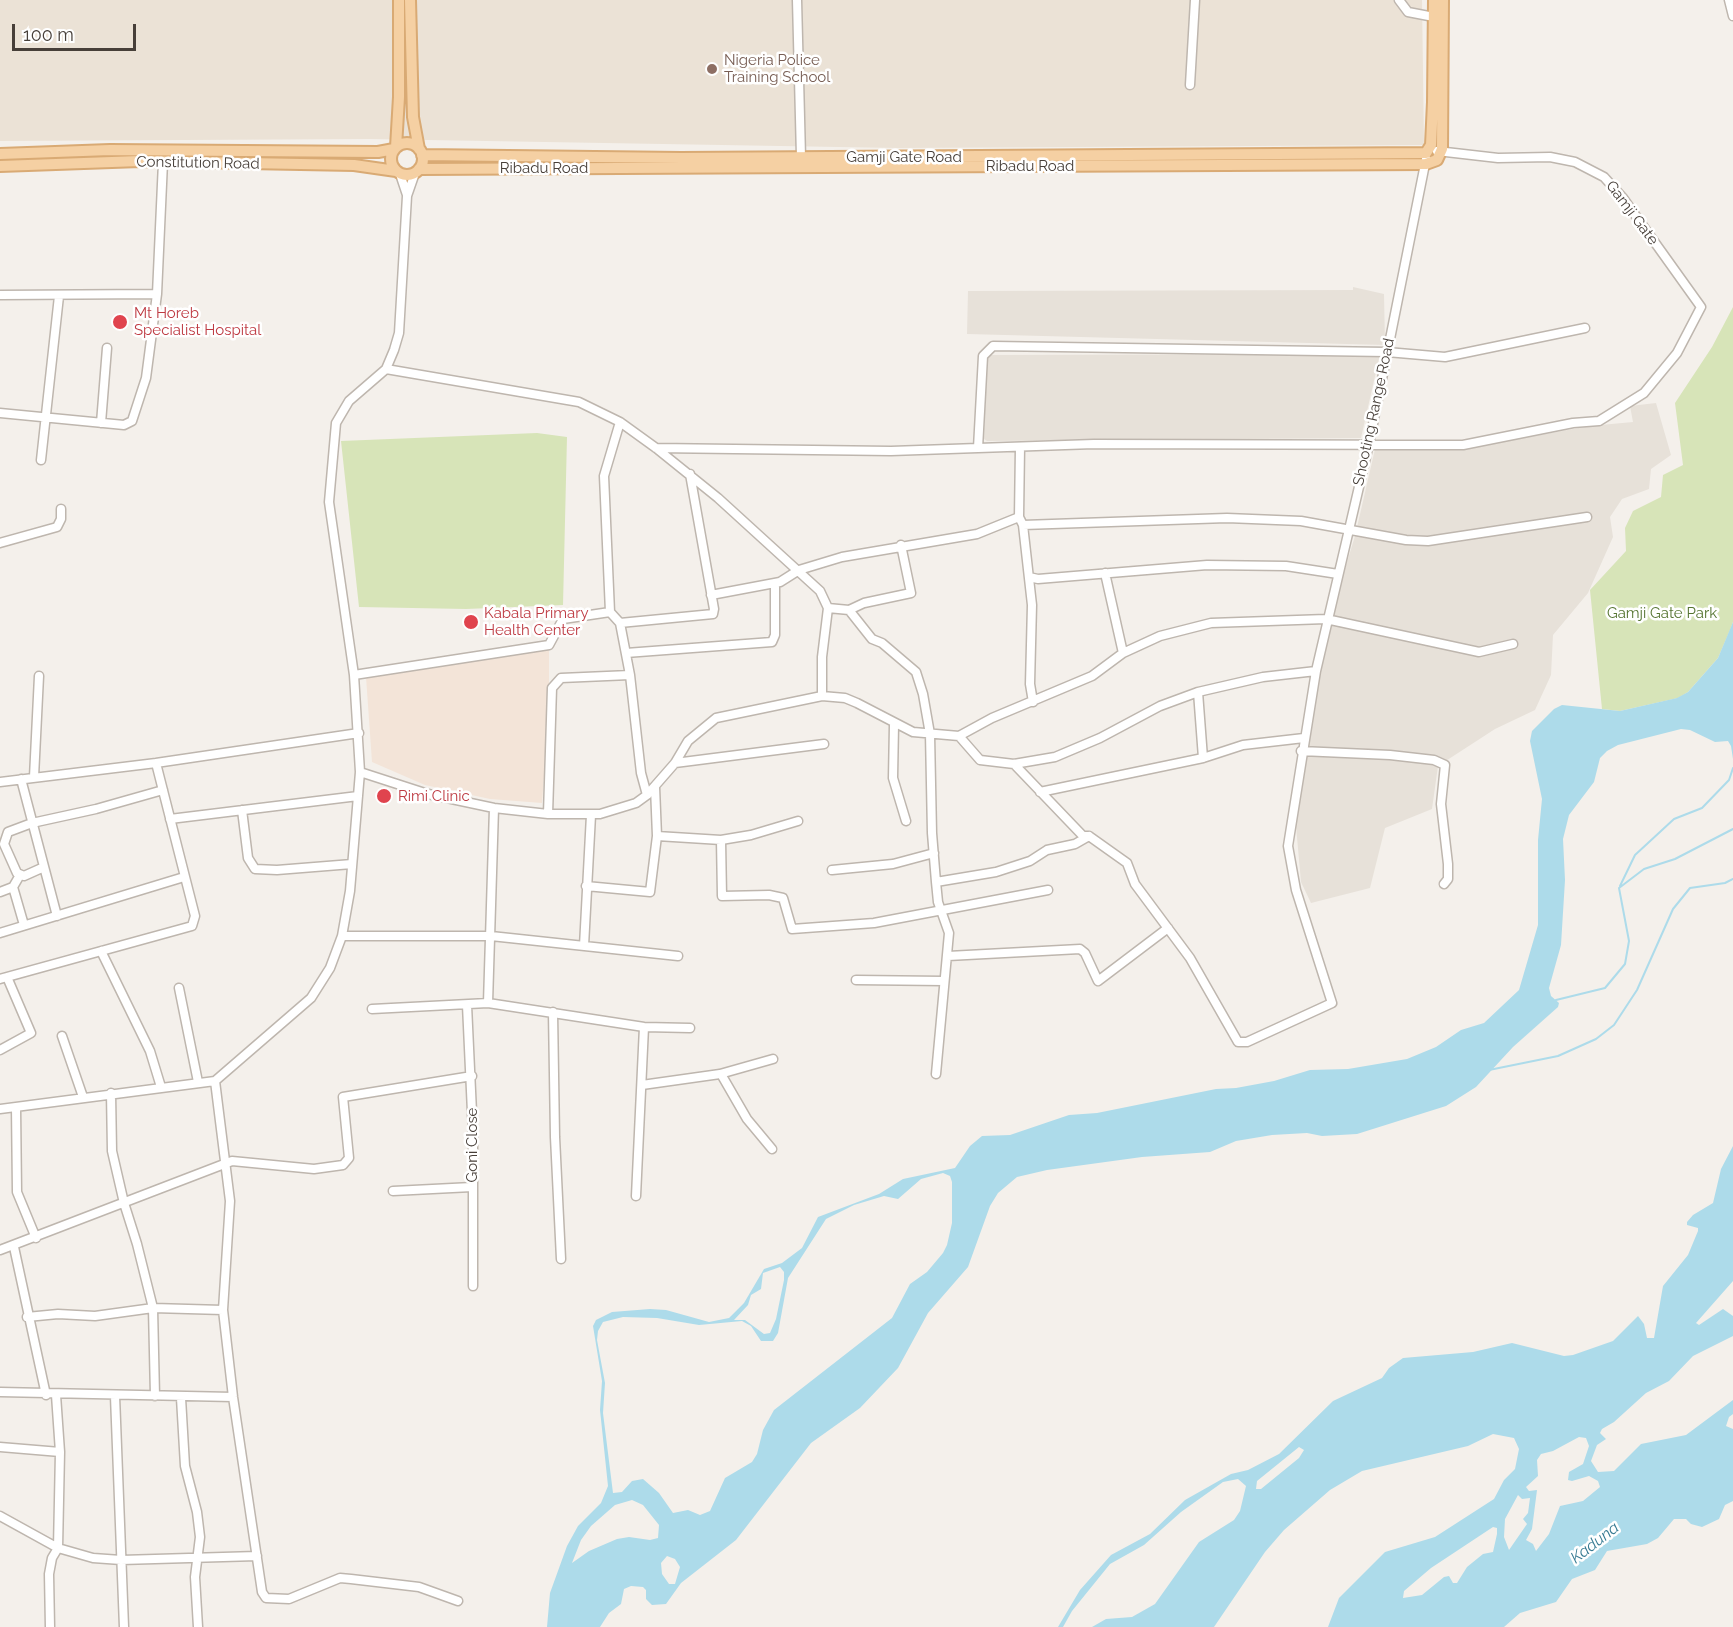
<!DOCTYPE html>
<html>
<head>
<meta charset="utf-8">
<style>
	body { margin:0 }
	#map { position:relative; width:1733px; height:1627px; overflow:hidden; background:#f4f0eb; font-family:Raleway,sans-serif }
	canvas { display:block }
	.scale { position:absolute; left:12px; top:24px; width:124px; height:27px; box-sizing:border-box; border:3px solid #473f39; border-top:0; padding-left:8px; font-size:18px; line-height:21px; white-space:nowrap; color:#473f39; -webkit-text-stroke:4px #fff; paint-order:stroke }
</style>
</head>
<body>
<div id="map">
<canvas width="1733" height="1627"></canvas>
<div class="scale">100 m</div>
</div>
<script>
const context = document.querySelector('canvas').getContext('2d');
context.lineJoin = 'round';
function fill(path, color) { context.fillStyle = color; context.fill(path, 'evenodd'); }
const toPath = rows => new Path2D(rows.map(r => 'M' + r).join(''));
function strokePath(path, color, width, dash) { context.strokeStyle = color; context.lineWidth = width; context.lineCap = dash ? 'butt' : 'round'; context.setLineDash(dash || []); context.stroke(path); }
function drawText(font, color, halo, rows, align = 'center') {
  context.font = font + ' Raleway,sans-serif'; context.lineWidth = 5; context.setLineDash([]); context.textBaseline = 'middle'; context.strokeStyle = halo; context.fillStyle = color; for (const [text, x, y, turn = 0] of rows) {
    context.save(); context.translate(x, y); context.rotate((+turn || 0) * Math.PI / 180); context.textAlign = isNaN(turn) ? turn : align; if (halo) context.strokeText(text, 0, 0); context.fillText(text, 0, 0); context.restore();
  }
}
fill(toPath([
	[1353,287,1384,294,1385,345,967,334,968,291,1353,290],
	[1380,354,1361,438,987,441,984,439,985,355],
	[1656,403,1671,455,1651,469,1649,489,1622,499,1610,517,1613,537,1588,593,1553,635,1551,675,1535,710,1495,729,1438,766,1432,809,1385,828,1370,888,1311,903,1301,882,1295,815,1328,624,1355,536,1375,449,1471,447,1590,426,1633,422,1630,406]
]), '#e7e1d9');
fill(toPath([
	[549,650,549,711,542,803,490,799,425,785,372,762,366,677]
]), '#f3e4d8');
fill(toPath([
	[0,0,1422,0,1424,145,898,148,369,139,0,141]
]), '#ebe2d6');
fill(toPath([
	[1733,307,1733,622,1730,630,1718,658,1688,692,1678,698,1620,711,1602,709,1590,590,1626,551,1625,528,1633,511,1661,497,1663,475,1683,465,1675,403,1712,347],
	[537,433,567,437,563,605,466,609,359,607,341,441]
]), '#d7e4b8');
fill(toPath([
	[1733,622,1733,759,1731,746,1728,741,1715,742,1690,730,1681,729,1618,745,1607,751,1600,758,1594,782,1569,815,1563,839,1565,880,1561,945,1549,988,1551,996,1559,1003,1558,1007,1513,1047,1476,1087,1446,1106,1357,1134,1322,1136,1307,1133,1272,1135,1236,1141,1210,1152,1142,1157,1047,1170,1017,1177,998,1193,990,1206,968,1267,928,1313,898,1368,860,1408,811,1443,736,1540,681,1583,666,1604,652,1605,646,1599,646,1590,643,1587,631,1586,624,1589,621,1604,609,1613,600,1627,547,1627,550,1593,567,1546,578,1526,601,1503,608,1486,600,1410,602,1381,593,1326,596,1320,612,1312,650,1309,666,1310,709,1322,729,1318,744,1303,764,1269,782,1263,802,1248,818,1217,879,1194,903,1179,955,1168,970,1146,982,1136,1010,1135,1069,1115,1097,1113,1216,1089,1236,1088,1274,1081,1310,1070,1348,1069,1407,1059,1436,1047,1461,1030,1484,1023,1519,990,1538,925,1538,840,1542,799,1530,741,1532,731,1554,709,1562,705,1620,711,1677,698,1688,692,1718,658],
	[943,1173,950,1176,952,1182,952,1223,947,1245,943,1253,927,1272,910,1284,892,1318,774,1410,763,1430,757,1454,752,1462,725,1478,710,1511,700,1515,688,1510,673,1513,659,1493,643,1479,632,1481,622,1492,613,1493,603,1413,605,1383,597,1340,598,1331,603,1322,623,1317,657,1318,699,1325,742,1321,751,1326,761,1341,773,1341,778,1333,788,1278,826,1219,854,1205,884,1196,898,1199,921,1179],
	[780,1267,784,1272,784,1280,776,1319,770,1333,764,1334,745,1320,734,1320,748,1305,751,1295,761,1289,763,1273],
	[632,1500,643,1505,659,1525,658,1538,650,1540,629,1537,617,1539,589,1551,572,1563,581,1540,591,1526,615,1505],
	[667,1556,675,1559,680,1567,675,1584,669,1584,662,1574,661,1563],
	[1733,1146,1733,1281,1696,1323,1699,1325,1723,1309,1733,1316,1733,1336,1693,1356,1669,1381,1646,1393,1614,1422,1602,1429,1600,1433,1606,1439,1597,1445,1591,1461,1598,1472,1614,1471,1641,1444,1686,1435,1733,1400,1733,1414,1729,1417,1726,1426,1733,1429,1733,1501,1725,1505,1719,1519,1702,1527,1691,1524,1686,1519,1674,1519,1658,1538,1647,1544,1607,1551,1595,1570,1572,1579,1556,1602,1520,1613,1504,1627,1328,1627,1339,1598,1385,1552,1435,1537,1494,1499,1504,1480,1515,1469,1519,1449,1514,1438,1493,1434,1468,1446,1362,1471,1330,1490,1284,1530,1265,1552,1214,1627,1092,1627,1106,1619,1132,1617,1155,1604,1199,1542,1234,1520,1240,1511,1246,1486,1238,1479,1223,1482,1181,1512,1144,1545,1110,1564,1072,1611,1063,1627,1058,1627,1080,1590,1111,1555,1150,1534,1185,1500,1231,1474,1248,1470,1279,1454,1333,1401,1382,1378,1389,1368,1403,1358,1473,1352,1512,1343,1564,1356,1573,1355,1613,1341,1638,1316,1644,1324,1647,1338,1654,1338,1663,1286,1688,1255,1698,1231,1698,1228,1687,1225,1687,1222,1693,1215,1713,1203,1721,1169],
	[1579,1437,1586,1438,1589,1446,1583,1464,1569,1472,1568,1480,1572,1481,1589,1476,1598,1481,1600,1487,1583,1501,1560,1506,1549,1534,1536,1551,1533,1544,1526,1540,1532,1529,1537,1490,1529,1491,1526,1487,1538,1476,1537,1460,1541,1454,1553,1451],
	[1299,1447,1304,1450,1299,1458,1261,1489,1256,1489,1257,1481],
	[1518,1495,1522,1499,1530,1498,1528,1513,1523,1519,1527,1524,1509,1550,1504,1537,1505,1519],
	[1493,1527,1497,1528,1497,1534,1493,1552,1483,1554,1467,1567,1457,1583,1453,1583,1449,1576,1444,1577,1422,1595,1403,1598,1404,1591,1431,1568]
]), '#addbea');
strokePath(toPath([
	[1620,886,1635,855,1674,819,1702,808,1729,780,1733,768],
	[1556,1000,1605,988,1625,964,1629,941,1619,888,1644,869,1675,859,1733,829],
	[1489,1070,1558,1056,1596,1039,1614,1025,1637,990,1673,909,1690,888,1725,883,1733,879]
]), '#addbea', 2);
const minor = toPath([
	[797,0,801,157],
	[1399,0,1408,12,1434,17],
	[1729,0,1733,16],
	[1190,85,1195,0],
	[400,174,407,195],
	[0,295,157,294],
	[386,369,579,402,620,422,656,448,718,498,820,591,828,608,822,657,822,696],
	[0,413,124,425,132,421,146,378,157,294,163,162],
	[620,422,604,476,610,612,620,623,630,675,641,773,647,795],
	[101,423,107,348],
	[1020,447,1019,517,1023,525,1032,605,1030,684,1033,702],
	[656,448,891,451,1094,444,1463,445,1573,423,1599,421,1644,393,1677,353,1701,307,1623,198,1604,177,1575,162,1550,157,1498,158,1437,151],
	[978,448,983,356,993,346,1387,352,1445,357,1585,328],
	[41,460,59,296],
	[1023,525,1227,518,1301,521,1406,540,1428,541,1587,517],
	[0,543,57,527,61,519,61,509],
	[1105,573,1123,653],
	[1029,577,1038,579,1207,565,1286,566,1338,574],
	[711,595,780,582,799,570,842,557,977,534,1019,517],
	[828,608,849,610,872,639,882,643,916,672,923,694,930,734,932,833,936,882,938,902,949,933,936,1074],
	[849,610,864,603,911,593,901,545],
	[620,623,713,614,714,609,690,474],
	[626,653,772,642,775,635,775,583],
	[354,675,549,645,563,619,610,612],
	[1198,692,1203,758],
	[894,725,893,778,906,821],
	[959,736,992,718,1092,676,1123,653,1160,636,1211,623,1326,619,1479,652,1513,644],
	[1301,751,1390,755,1434,760,1445,765,1441,804,1448,864,1448,879,1444,884],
	[675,763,824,744],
	[1014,764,1083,836,1089,836,1127,863,1135,884,1190,958,1238,1042,1247,1042,1332,1003,1296,890,1288,846,1316,671],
	[360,772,428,794,494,808,548,814,600,814,636,803,647,795,675,763,688,741,716,718,822,696,845,698,857,703,913,732,959,736,980,760,1014,764,1055,757,1100,738,1160,706,1198,692,1263,677,1316,671,1369,444,1426,159],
	[34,777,39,676],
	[21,779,57,916],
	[0,782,156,763,359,733],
	[1040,792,1203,758,1243,745,1304,738],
	[242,810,248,858,255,869,277,870,352,864],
	[548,814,552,688,561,678,630,675],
	[170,819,358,796],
	[657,836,721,840,751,835,798,821],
	[721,840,722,896,769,895,783,898,792,929,874,923,1048,890],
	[44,867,24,876,17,873,4,844,8,832,32,823,96,809,163,790],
	[832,870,893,864,934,853],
	[20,875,13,887,24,925],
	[936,882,996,872,1030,861,1047,850,1075,844,1089,836],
	[586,886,650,892,657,836,655,787],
	[0,892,13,887],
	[0,933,184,877],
	[342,936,491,936,678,956],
	[584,946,591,815],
	[101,951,150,1051,161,1087],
	[948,956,1080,949,1085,953,1098,981,1168,928],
	[0,979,192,926,195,916,156,763],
	[856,980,944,981],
	[179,988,198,1082],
	[488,1003,494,808],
	[467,1005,473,1134,473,1286],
	[372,1009,488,1003,644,1027,690,1028],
	[553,1012,555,1137,561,1259],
	[62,1036,83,1097],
	[0,1050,31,1033,7,977],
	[721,1074,747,1119,772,1149],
	[215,1081,230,1201,223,1310,233,1397,262,1592,266,1598,289,1599,340,1578,351,1579,419,1587,458,1601],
	[642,1085,720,1074,773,1059],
	[111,1093,112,1151,124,1203,137,1244,153,1308,155,1396],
	[16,1107,17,1192,36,1238],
	[0,1109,215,1081,311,998,330,968,342,936,350,891,360,772,354,675,329,502,336,423,349,401,386,369,394,350,399,333,407,196,415,173],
	[393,1191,472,1187],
	[636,1196,644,1027],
	[14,1247,46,1395],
	[0,1250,232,1161,314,1169,343,1165,349,1158,343,1097,472,1076],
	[27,1317,58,1314,95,1316,153,1308,223,1310],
	[0,1392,233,1397],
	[115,1396,124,1627],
	[181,1398,185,1466,197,1512,200,1537,195,1577,198,1627],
	[0,1447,60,1452],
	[0,1516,58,1548,93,1558,121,1560,257,1556],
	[50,1627,49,1574,52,1558,58,1548,60,1452,56,1395]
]);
const major = toPath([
	[410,0,413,117,419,149],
	'391 159a16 16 0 1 1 32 0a16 16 0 1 1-32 0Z',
	[396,147,399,97,399,0],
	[0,154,110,150,378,152,394,149],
	[422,155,681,158,1426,153,1431,145,1433,102,1434,0],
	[0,166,140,161,354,165,396,171],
	[419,169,1426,164,1437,160,1442,149,1443,0]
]);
strokePath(minor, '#beb6ae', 11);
strokePath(major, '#d9aa74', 14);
strokePath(minor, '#fff', 8);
strokePath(major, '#f5d0a3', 10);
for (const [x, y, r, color] of [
	[712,69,6,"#8d6e63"],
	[120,322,8,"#e0444e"],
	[471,622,8,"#e0444e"],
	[384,796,8,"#e0444e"]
]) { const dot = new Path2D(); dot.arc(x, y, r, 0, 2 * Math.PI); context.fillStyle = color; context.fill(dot); strokePath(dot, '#fff', 2); }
drawText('15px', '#785e54', '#fff', [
	["Nigeria Police",724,60],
	["Training School",724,77]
], 'left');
drawText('15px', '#473f39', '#fff', [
	["Gamji Gate Road",904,157],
	["Constitution Road",198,163,1],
	["Ribadu Road",1030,166],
	["Ribadu Road",544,168],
	["Gamji Gate",1632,213,53],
	["Shooting Range Road",1374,412,-78],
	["Goni Close",472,1145,-90]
]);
drawText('15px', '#be3a42', '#fff', [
	["Mt Horeb",134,313],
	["Specialist Hospital",134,330],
	["Kabala Primary",484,613],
	["Health Center",484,630],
	["Rimi Clinic",398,796]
], 'left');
drawText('15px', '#557431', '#fff', [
	["Gamji Gate Park",1662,613]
]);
drawText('italic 16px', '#367a92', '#fff', [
	["Kaduna",1595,1543,-38]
]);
</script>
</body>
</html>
